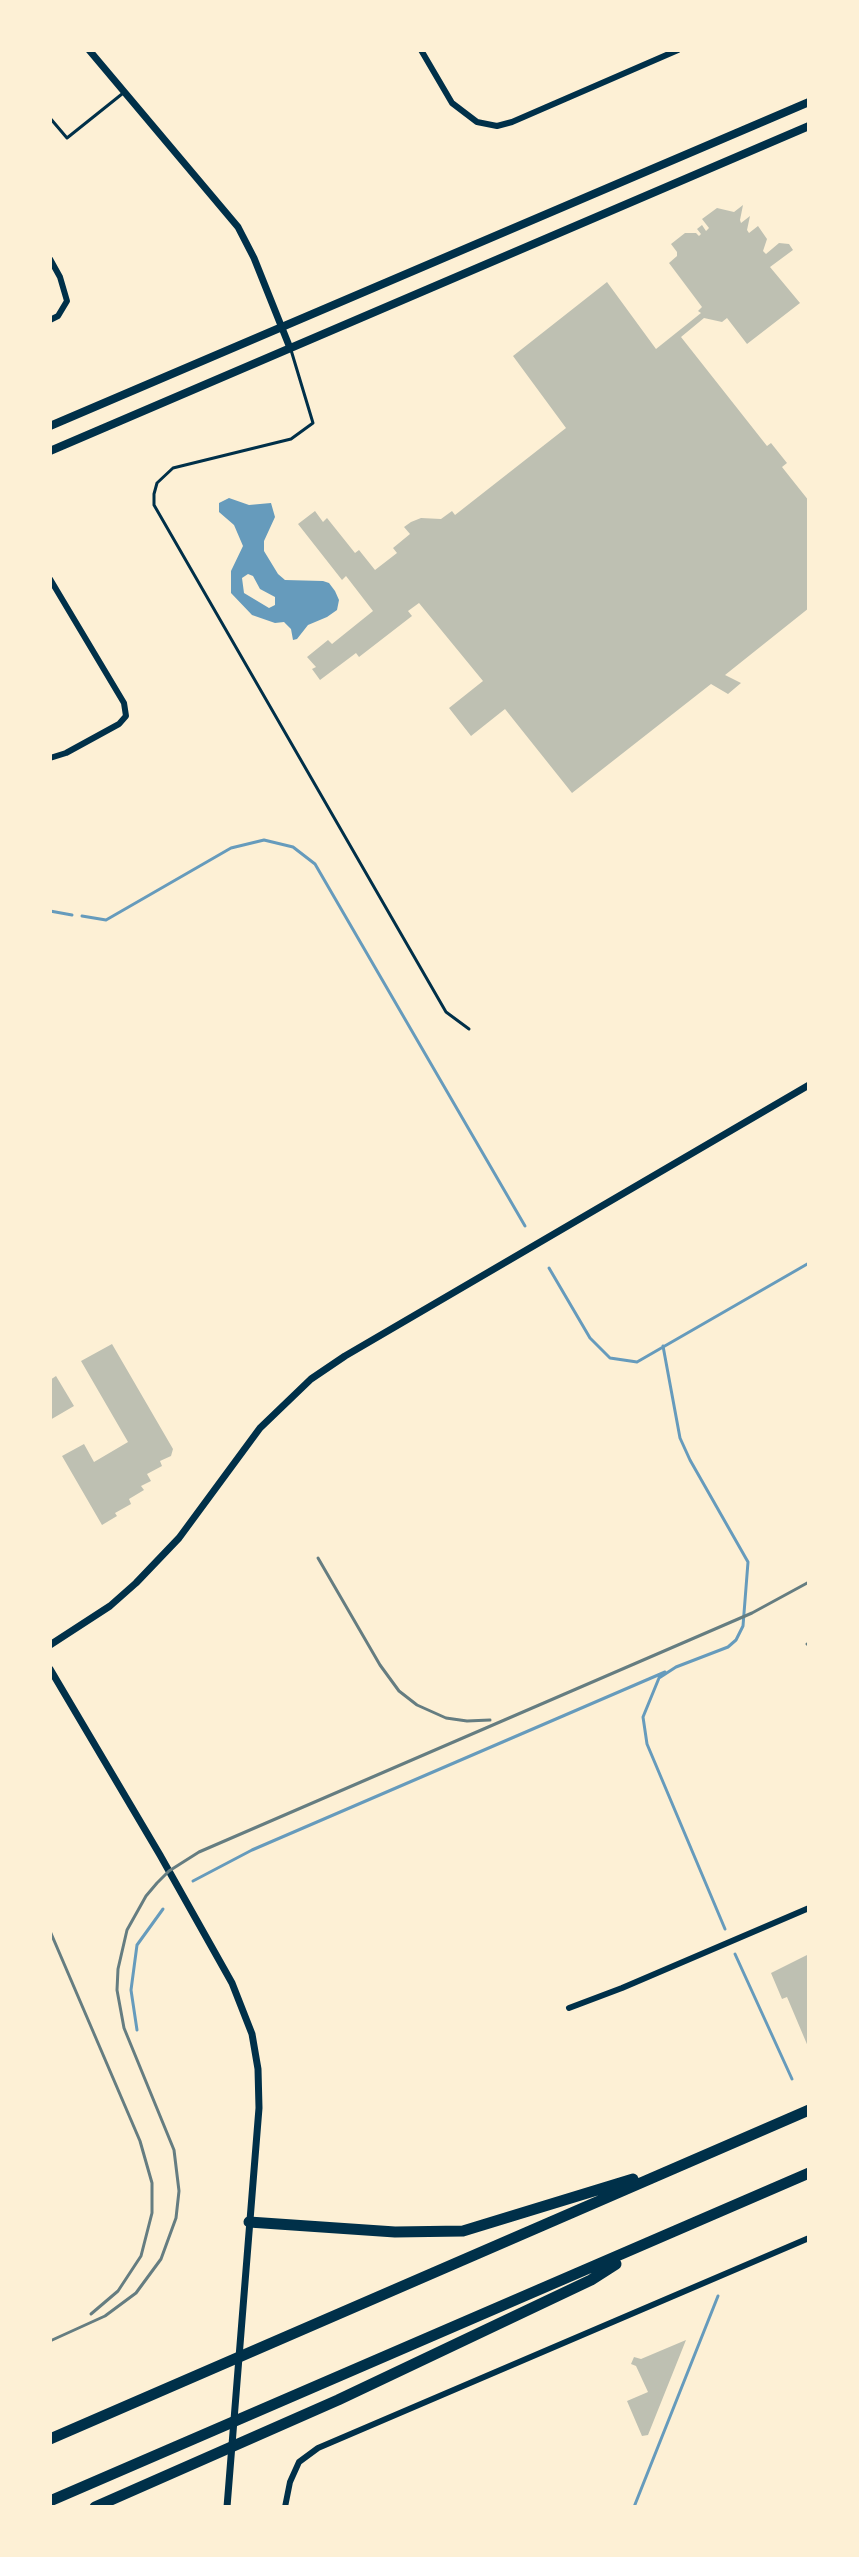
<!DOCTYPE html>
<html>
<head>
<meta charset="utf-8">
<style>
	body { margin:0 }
	#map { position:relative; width:859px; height:2557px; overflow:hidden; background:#fdf0d5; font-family:Karla,sans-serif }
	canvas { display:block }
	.frame { position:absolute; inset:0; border:52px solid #fdf0d5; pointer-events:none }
</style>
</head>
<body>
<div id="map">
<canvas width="859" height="2557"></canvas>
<div class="frame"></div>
</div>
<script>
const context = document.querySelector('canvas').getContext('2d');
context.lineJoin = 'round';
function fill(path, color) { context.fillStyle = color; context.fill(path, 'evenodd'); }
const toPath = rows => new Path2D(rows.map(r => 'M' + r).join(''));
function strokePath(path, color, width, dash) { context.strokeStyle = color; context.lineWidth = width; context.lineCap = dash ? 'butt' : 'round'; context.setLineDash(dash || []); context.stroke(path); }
fill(toPath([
	[229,498,249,505,271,503,275,517,264,541,264,551,278,574,285,580,323,581,329,583,335,591,339,600,337,610,327,617,308,625,297,639,293,640,291,629,284,622,275,623,252,615,231,593,231,571,243,546,234,525,219,512,219,503],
	[248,574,253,576,260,589,275,597,275,605,269,608,244,593,242,578]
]), '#669bbc');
strokePath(toPath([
	[50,911,72,915],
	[82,916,106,920,231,848,264,840,293,847,315,864,525,1226],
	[549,1268,590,1338,610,1358,637,1362,809,1263],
	[663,1346,680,1438,690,1460,748,1562,743,1626,736,1640,728,1647,676,1667,659,1678,643,1717,647,1744,725,1929],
	[193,1881,252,1850,665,1672],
	[735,1954,792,2079],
	[137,2030,131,1990,137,1945,163,1909],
	[634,2507,718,2296]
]), '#669bbc', 3);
fill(toPath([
	[743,205,740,220,741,223,750,216,747,230,749,233,758,226,767,239,763,251,766,254,779,243,789,244,793,250,770,267,800,303,747,344,727,318,722,322,704,318,681,337,767,446,771,443,787,463,782,467,809,501,809,608,725,675,741,683,728,694,711,684,572,793,505,709,471,736,449,708,483,681,419,603,408,611,412,616,359,657,356,653,320,680,312,669,316,667,307,657,328,640,332,644,373,611,346,576,342,580,298,524,315,511,323,522,327,518,355,553,359,550,375,570,397,553,393,548,410,534,404,527,411,522,421,518,441,519,452,511,455,515,566,428,513,356,607,282,656,349,701,313,698,311,702,307,669,263,677,256,677,252,671,244,685,233,696,233,699,236,701,234,697,229,702,225,706,231,709,228,702,219,717,208,734,212],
	[112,1344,173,1449,171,1456,160,1461,162,1466,147,1474,151,1481,141,1486,144,1490,129,1499,131,1504,115,1513,117,1516,102,1525,62,1456,84,1444,94,1462,128,1442,81,1361],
	[56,1376,74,1406,50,1420,50,1380],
	[809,1954,809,2049,787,1997,782,1999,771,1973],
	[686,2340,648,2435,642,2436,627,2401,648,2392,636,2366,631,2364,634,2357,641,2359]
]), '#bec0b2');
strokePath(toPath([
	[50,118,67,138,122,94],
	[291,350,313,423,291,439,173,468,157,483,154,494,154,505,446,1012,469,1029]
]), '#003049', 3);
strokePath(toPath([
	[421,50,452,103,477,122,497,126,512,122,678,50],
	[50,259,60,277,67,301,58,316,50,320],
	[50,579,124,703,126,716,119,724,66,753,50,758],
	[569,2008,622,1988,809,1908],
	[285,2507,290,2482,299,2462,318,2448,809,2238]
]), '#003049', 6);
strokePath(toPath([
	[89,50,238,227,254,258,290,348],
	[50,1645,110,1606,136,1583,179,1538,260,1428,311,1379,345,1356,809,1085],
	[50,1669,160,1855,232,1983,252,2034,258,2069,259,2108,227,2507]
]), '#003049', 7);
strokePath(toPath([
	[50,426,809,102],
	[50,451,809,126]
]), '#003049', 8);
strokePath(toPath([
	[249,2222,395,2232,463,2231,633,2179],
	[50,2439,809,2110],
	[50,2501,809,2173],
	[95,2507,338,2400,591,2280,616,2264]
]), '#003049', 11);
strokePath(toPath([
	[318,1558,380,1665,399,1691,417,1705,446,1718,467,1721,490,1720],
	[807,1644,809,1643],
	[50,1931,140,2141,152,2183,152,2213,141,2256,118,2291,91,2314],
	[50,2341,105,2316,136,2293,161,2259,176,2218,179,2191,174,2150,124,2028,117,1990,118,1969,127,1930,146,1896,157,1883,169,1871,199,1852,752,1613,809,1582]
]), '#657d81', 3);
</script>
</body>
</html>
